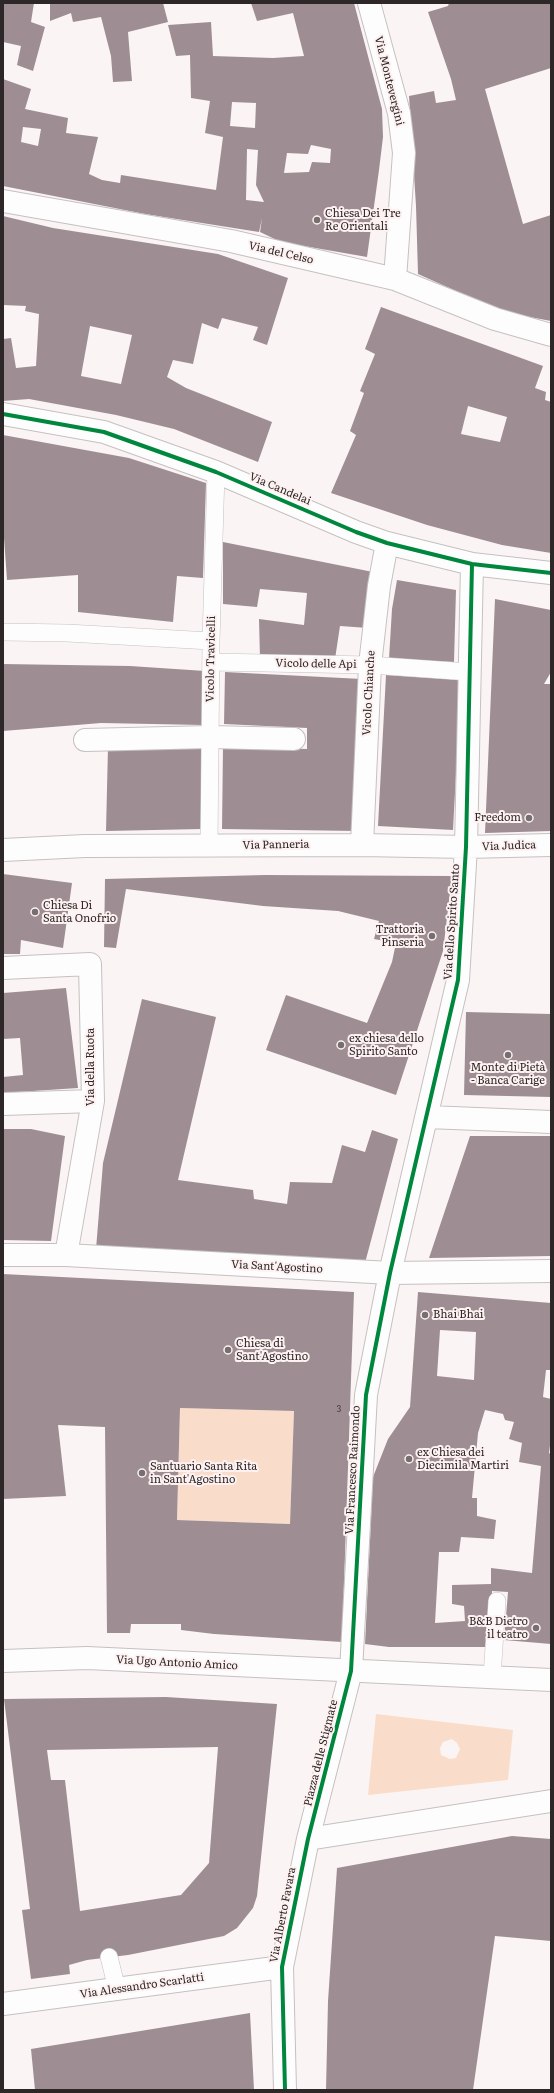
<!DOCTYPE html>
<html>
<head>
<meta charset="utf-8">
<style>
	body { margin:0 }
	#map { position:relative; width:554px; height:2093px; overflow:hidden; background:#fbf4f4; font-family:Literata,serif }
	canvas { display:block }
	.frame { position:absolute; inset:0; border:4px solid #2d2727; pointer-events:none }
</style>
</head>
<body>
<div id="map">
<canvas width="554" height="2093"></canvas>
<div class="frame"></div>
</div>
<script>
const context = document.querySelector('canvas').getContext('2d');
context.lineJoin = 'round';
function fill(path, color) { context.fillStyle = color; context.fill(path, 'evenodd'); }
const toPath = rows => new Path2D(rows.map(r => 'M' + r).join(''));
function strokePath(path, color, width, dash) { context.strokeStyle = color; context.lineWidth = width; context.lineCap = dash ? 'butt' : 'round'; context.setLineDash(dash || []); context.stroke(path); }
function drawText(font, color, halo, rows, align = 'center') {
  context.font = font + ' Literata,serif'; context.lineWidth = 4; context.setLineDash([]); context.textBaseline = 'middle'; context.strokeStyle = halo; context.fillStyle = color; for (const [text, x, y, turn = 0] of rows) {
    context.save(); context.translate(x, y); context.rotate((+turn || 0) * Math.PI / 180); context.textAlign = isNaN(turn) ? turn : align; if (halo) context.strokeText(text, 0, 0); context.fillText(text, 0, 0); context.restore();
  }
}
fill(toPath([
	[180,1408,294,1411,290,1524,177,1520],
	[376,1714,513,1730,508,1780,368,1795],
	[452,1739,457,1743,460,1749,456,1758,450,1759,441,1755,440,1748,443,1742]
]), '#f9ddca');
fill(toPath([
	[3,3,34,3,31,22,45,27,33,71,17,65,21,46,3,42],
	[50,3,163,3,168,22,128,32,132,81,113,82,111,56,101,17,73,22,71,13,50,21],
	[251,3,354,3,382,109,383,137,379,170,367,257,281,242,260,232,262,218,259,232,145,214,3,186,3,79,31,89,25,109,68,118,66,133,98,137,89,174,102,180,120,183,121,175,216,190,223,137,205,133,210,101,191,98,190,55,176,56,168,25,211,22,213,56,273,58,304,56,293,13,257,21],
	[232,102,256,103,255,128,230,126],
	[23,127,41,129,38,146,21,142],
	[311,145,331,149,330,163,312,162,309,172,284,173,287,153,308,154],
	[247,149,258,150,256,185,264,202,246,200],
	[449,3,551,3,551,68,485,89,523,224,551,215,551,321,503,312,418,274,416,206,409,96,434,91,436,103,456,100,451,79,428,12,448,6],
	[3,216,53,228,218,254,288,278,267,345,253,340,258,327,222,318,218,329,202,323,193,364,173,360,167,377,186,388,272,422,258,462,174,429,116,415,29,399,3,401,3,339,11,338,16,368,36,366,39,314,25,311,26,306,3,305],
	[90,326,132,335,121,384,81,376],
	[381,307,543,366,535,388,546,392,545,400,551,402,551,553,502,545,427,525,331,493,356,435,350,431,364,393,360,391,375,354,365,349],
	[468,406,507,417,500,442,461,434],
	[3,435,129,458,206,483,203,578,177,576,173,622,78,612,78,575,7,580,3,524],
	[223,542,373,572,368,628,340,626,335,659,260,659,259,619,304,625,307,593,260,589,257,607,223,604],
	[397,580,456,590,454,662,389,659,392,609],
	[495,599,551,610,551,672,544,684,551,684,551,831,485,833],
	[3,664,130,666,205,671,203,725,101,723,3,731],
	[225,672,362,679,357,831,222,829,223,747,307,749,307,728,224,724],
	[386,675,461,680,453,830,378,826],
	[108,747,203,749,202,829,106,831],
	[3,874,72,883,63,948,21,940,20,954,3,954],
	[265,875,452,876,443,951,396,1095,266,1050,286,995,367,1023,392,962,396,943,374,939,379,921,338,911,263,906,126,889,116,948,104,947,105,879],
	[66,988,78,1088,3,1093,3,1077,23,1075,20,1038,3,1039,3,993],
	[142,999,216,1017,178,1180,253,1190,254,1199,287,1204,290,1182,332,1183,342,1145,365,1152,372,1130,398,1139,365,1263,96,1249,103,1163],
	[466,1012,551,1014,551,1097,464,1095],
	[3,1129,31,1129,65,1136,51,1241,3,1240],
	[470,1136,551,1136,551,1256,429,1258],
	[3,1274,354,1292,342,1642,214,1634,181,1630,181,1624,131,1624,130,1633,107,1633,105,1427,58,1425,66,1496,3,1499],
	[180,1408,294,1411,290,1524,177,1520],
	[418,1292,551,1303,551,1370,546,1370,543,1397,551,1399,551,1438,549,1453,551,1454,551,1644,504,1640,508,1592,492,1591,490,1647,389,1647,365,1644,373,1477,388,1439,410,1407],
	[440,1330,476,1332,474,1380,437,1376],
	[485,1410,503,1414,505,1420,514,1422,509,1439,522,1443,519,1462,541,1466,532,1573,491,1568,491,1584,452,1585,452,1604,464,1606,465,1621,435,1623,439,1552,459,1552,461,1537,494,1539,496,1520,477,1516,477,1498,472,1498,478,1433],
	[166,1697,277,1704,257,1896,253,1908,237,1928,224,1936,128,1955,87,1960,69,1965,70,1974,31,1979,22,1910,30,1909,4,1699],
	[218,1747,209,1863,181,1895,80,1911,65,1780,51,1780,47,1750],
	[512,1836,551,1839,551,1941,495,1936,473,2090,326,2090,328,2001,337,1868],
	[250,2013,254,2090,35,2090,31,2049]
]), '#9e8e94');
const service = toPath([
	[3,632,67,633,211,641],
	[211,662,370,665,469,672],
	[209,846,211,641,216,472],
	[492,1677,497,1601],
	[109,1957,117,1989]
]);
const minor = toPath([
	[369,3,399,113,404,153,395,279],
	[3,201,231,241,395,279,495,319,551,335],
	[3,414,104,432,216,472,356,532,387,543,472,564,551,573],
	[85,740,210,737,294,739],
	[362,845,370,665,379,586,387,543],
	[3,850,85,846,362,845,466,847,551,845],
	[3,968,90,964,93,1101,66,1255],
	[3,1104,93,1101],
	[428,1117,551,1122],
	[3,1255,66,1255,390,1273,551,1271],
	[3,1661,87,1658,551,1680],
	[308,1839,551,1801],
	[3,2004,282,1967],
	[285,2090,282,1967,308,1839,351,1671,366,1395,390,1273,458,980,466,847,472,564]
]);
strokePath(service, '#c6c0c0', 18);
strokePath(minor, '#c6c0c0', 24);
strokePath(service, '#fefdfd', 17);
strokePath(minor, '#fefdfd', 22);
strokePath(toPath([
	[3,414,104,432,216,472,356,532,387,543,472,564,551,573],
	[285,2090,282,1967,308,1839,351,1671,366,1395,390,1273,458,980,466,847,472,564]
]), '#00873e', 4);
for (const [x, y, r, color] of [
	[317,220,4,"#756f6f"],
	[529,818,4,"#756f6f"],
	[35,912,4,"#756f6f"],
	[432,936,4,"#756f6f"],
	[341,1045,4,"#756f6f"],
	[508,1055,4,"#756f6f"],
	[425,1315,4,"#756f6f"],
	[228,1350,4,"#756f6f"],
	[409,1459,4,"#756f6f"],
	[142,1473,4,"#756f6f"],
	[536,1628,4,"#756f6f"]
]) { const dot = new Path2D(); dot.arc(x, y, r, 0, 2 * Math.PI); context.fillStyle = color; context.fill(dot); strokePath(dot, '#fef1f1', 1.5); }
drawText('9px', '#494142', null, [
	["3",339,1409]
]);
drawText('11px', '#2d2727', '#fef1f1', [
	["Via Montevergini",389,81,76],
	["Via del Celso",281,253,13],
	["Via Candelai",280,489,23],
	["Vicolo Travicelli",211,659,-89],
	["Vicolo delle Api",316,664,1],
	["Vicolo Chianche",369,693,-87],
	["Via Panneria",276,845,-1],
	["Via Judica",509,846,-2],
	["Via dello Spirito Santo",452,922,-86],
	["Via della Ruota",91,1067,-90],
	["Via Sant'Agostino",277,1267,3],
	["Via Francesco Raimondo",353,1470,-87],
	["Via Ugo Antonio Amico",177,1663,3],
	["Piazza delle Stigmate",321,1753,-76],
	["Via Alberto Favara",283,1915,-79],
	["Via Alessandro Scarlatti",142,1986,-8]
]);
drawText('11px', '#2d2727', '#fef1f1', [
	["Chiesa Dei Tre",325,214],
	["Re Orientali",325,227],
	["Freedom",521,818,"right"],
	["Chiesa Di",43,906],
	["Santa Onofrio",43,919],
	["Trattoria",424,930,"right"],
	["Pinseria",424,943,"right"],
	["ex chiesa dello",349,1039],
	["Spirito Santo",349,1052],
	["Monte di Pietà",508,1068,"center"],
	["- Banca Carige",508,1081,"center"],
	["Bhai Bhai",433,1315],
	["Chiesa di",236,1344],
	["Sant'Agostino",236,1357],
	["ex Chiesa dei",417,1453],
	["Diecimila Martiri",417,1466],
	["Santuario Santa Rita",150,1467],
	["in Sant'Agostino",150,1480],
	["B&B Dietro",528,1622,"right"],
	["il teatro",528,1635,"right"]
], 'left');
</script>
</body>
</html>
